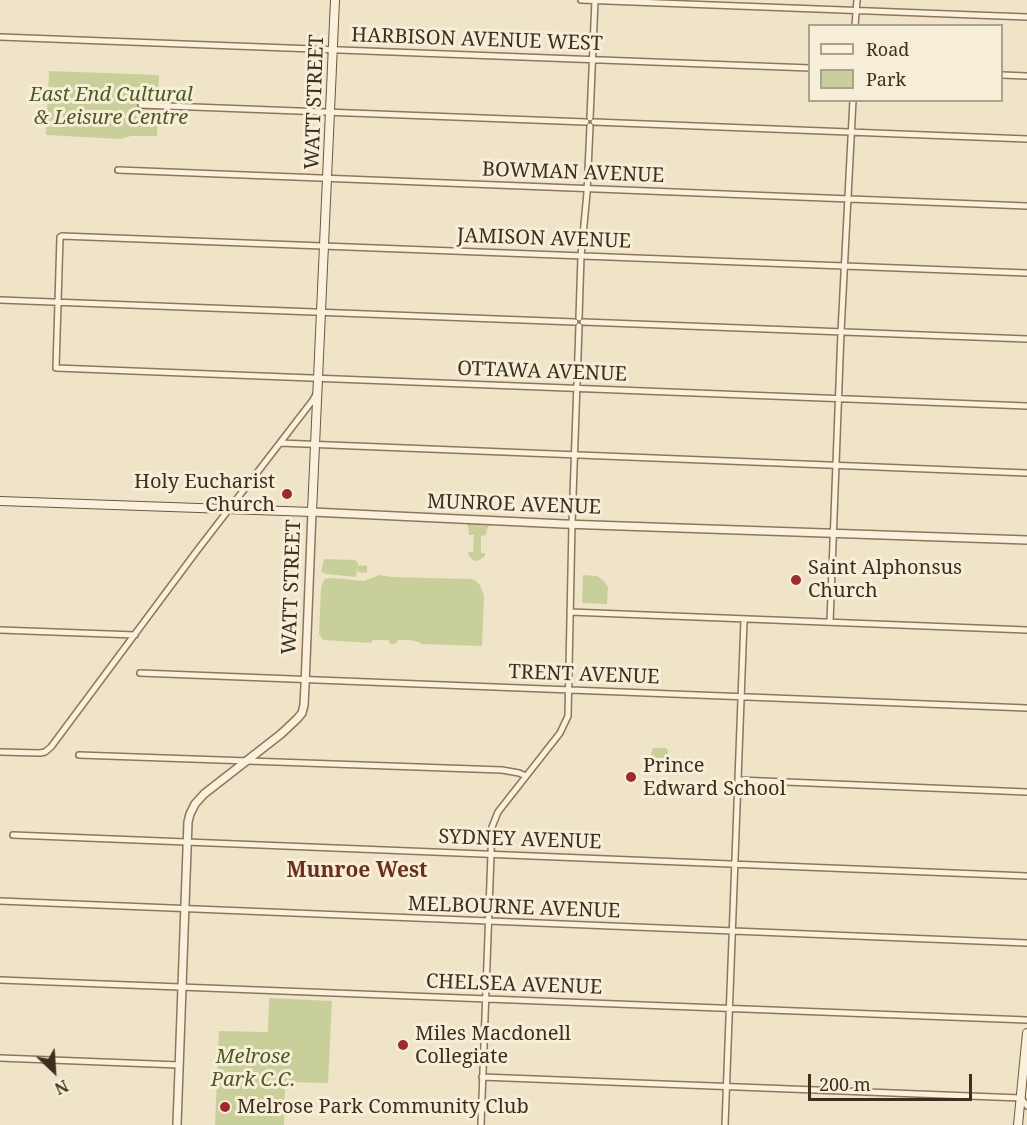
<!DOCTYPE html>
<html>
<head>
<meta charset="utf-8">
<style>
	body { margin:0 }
	#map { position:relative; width:1027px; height:1125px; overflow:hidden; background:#f0e4c8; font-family:"Noto Serif",serif }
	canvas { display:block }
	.legend { position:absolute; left:808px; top:24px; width:195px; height:78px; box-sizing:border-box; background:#f7eed8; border:2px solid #ada18e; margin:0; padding:8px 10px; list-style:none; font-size:18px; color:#3d2e20 }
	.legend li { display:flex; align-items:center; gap:12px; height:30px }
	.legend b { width:30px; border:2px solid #ada18e }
	.north { position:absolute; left:24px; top:1041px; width:60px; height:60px; -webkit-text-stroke:4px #f7eed8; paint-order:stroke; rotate:155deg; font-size:16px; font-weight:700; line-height:24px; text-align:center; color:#3d2e20 }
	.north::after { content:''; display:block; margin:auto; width:21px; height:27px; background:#3d2e20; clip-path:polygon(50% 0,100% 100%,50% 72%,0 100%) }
	.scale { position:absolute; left:808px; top:1074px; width:164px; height:27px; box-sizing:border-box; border:3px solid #3d2e20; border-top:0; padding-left:8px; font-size:18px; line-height:21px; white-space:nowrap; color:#3d2e20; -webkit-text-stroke:4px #f7eed8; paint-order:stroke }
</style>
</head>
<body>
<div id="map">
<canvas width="1027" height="1125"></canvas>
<ul class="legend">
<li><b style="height:8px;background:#faf1dc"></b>Road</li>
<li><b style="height:16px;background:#c9cf9b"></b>Park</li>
</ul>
<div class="north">N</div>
<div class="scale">200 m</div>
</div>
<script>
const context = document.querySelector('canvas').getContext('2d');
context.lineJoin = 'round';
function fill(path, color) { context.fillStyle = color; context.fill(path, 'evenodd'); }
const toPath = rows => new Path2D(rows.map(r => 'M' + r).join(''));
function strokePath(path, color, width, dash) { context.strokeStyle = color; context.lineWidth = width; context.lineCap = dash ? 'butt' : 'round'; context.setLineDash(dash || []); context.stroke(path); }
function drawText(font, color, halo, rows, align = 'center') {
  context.font = font + ' "Noto Serif",serif'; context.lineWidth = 6; context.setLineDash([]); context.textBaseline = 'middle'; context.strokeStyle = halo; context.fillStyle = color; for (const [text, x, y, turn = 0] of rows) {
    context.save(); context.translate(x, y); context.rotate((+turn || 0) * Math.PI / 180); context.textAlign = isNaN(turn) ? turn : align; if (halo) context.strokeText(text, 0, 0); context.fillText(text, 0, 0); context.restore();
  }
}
fill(toPath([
	[49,71,159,75,157,136,131,136,120,139,46,135],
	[466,523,490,524,487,529,486,535,481,536,481,553,485,553,485,556,480,560,474,561,469,556,468,552,473,552,474,535,469,535,468,527],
	[324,559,355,560,358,563,358,567,359,565,367,566,367,573,358,572,357,569,356,577,326,574,321,572],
	[379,575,392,577,471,579,476,581,480,585,484,596,482,646,421,644,419,642,409,640,398,640,395,644,390,644,388,640,373,640,371,643,323,640,319,634,321,588,323,582,325,579,332,578,364,581],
	[583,575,597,576,604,581,608,587,607,604,582,603],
	[653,748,666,748,668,751,667,760,665,762,655,762,650,757],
	[269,998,332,1001,328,1083,285,1082,284,1125,215,1125,219,1031,268,1032]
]), '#c9cf9b');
const minor = toPath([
	[581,0,1027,17],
	[855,26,857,0],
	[0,37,810,68],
	[1002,75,1027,76],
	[141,105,586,122],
	[590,118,595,0],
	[594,122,1027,139],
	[118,170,1027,206],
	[1027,273,62,236,60,237,56,368,1027,406],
	[0,300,575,322],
	[579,318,581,256,587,193,590,126],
	[583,322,1027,339],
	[280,443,1027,473],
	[570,612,1027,630],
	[830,622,841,332,853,100],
	[0,630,135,635],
	[140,673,1027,708],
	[0,752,40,753,45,752,51,747,196,552,313,400,316,394],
	[79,755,502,770,519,773,526,776],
	[738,780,1027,792],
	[13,835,1027,876],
	[0,901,1027,943],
	[0,980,1027,1020],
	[0,1058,179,1065],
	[482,1077,1021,1098,1027,1106],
	[481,1125,492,827,498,812,560,733,568,716,572,524,579,326],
	[725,1125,744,620]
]);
const tertiary = toPath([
	[177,1125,188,822,190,814,195,804,204,794,281,734,297,719,302,713,304,705,305,685,312,512,564,524,1027,540]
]);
const secondary = toPath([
	[0,501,312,512,335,0],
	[1018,1125,1027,1033]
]);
strokePath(minor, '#8d765c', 8);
strokePath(tertiary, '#8d765c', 10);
strokePath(secondary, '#6f573f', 10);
strokePath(minor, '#faf1dc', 5);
strokePath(tertiary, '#faf1dc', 7);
strokePath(secondary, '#faf1dc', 8);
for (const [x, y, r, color] of [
	[287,494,6,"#9e2a2b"],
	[796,580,6,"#9e2a2b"],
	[631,777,6,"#9e2a2b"],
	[403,1045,6,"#9e2a2b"],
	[225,1107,6,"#9e2a2b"]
]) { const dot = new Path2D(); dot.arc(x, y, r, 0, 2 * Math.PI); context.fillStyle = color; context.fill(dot); strokePath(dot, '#f7eed8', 2); }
drawText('20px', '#3d2e20', '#f7eed8', [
	["HARBISON AVENUE WEST",477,40,2],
	["WATT STREET",315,102,-88],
	["BOWMAN AVENUE",573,173,2],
	["JAMISON AVENUE",544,239,2],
	["OTTAWA AVENUE",542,372,2],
	["MUNROE AVENUE",514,505,2],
	["WATT STREET",292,587,-88],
	["TRENT AVENUE",584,675,2],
	["SYDNEY AVENUE",520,840,2],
	["MELBOURNE AVENUE",514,908,2],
	["CHELSEA AVENUE",514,985,2]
]);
drawText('italic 20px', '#4d5a26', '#f7eed8', [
	["East End Cultural",111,95],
	["& Leisure Centre",111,118],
	["Melrose",253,1057],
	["Park C.C.",253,1080]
]);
drawText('20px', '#3d2e20', '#f7eed8', [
	["Holy Eucharist",275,482,"right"],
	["Church",275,505,"right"],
	["Saint Alphonsus",808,568],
	["Church",808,591],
	["Prince",643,766],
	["Edward School",643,789],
	["Miles Macdonell",415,1034],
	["Collegiate",415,1057],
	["Melrose Park Community Club",237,1107]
], 'left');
drawText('bold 21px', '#6b2e1e', '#f7eed8', [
	["Munroe West",357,871]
]);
</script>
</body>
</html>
